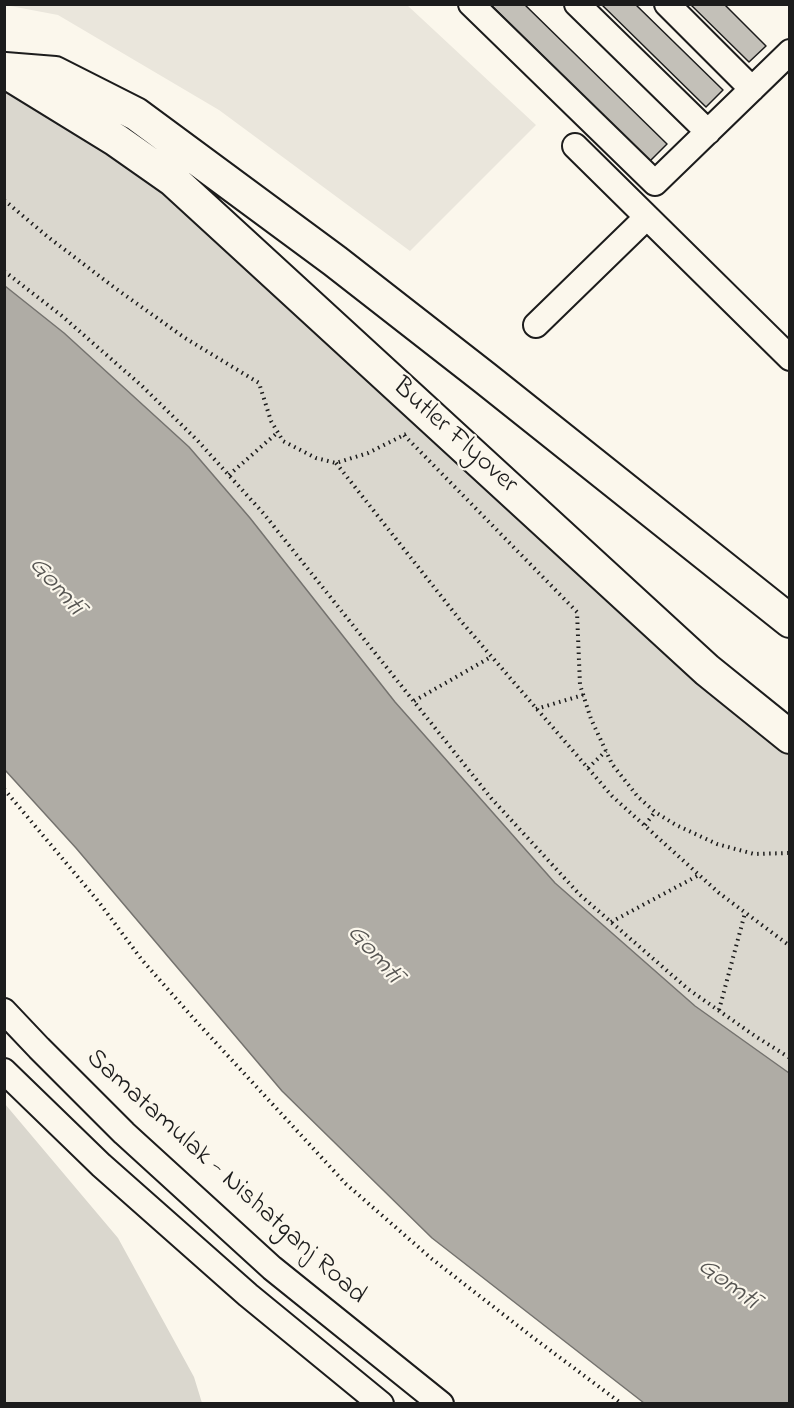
<!DOCTYPE html>
<html>
<head>
<meta charset="utf-8">
<style>
	body { margin:0 }
	#map { position:relative; width:794px; height:1408px; overflow:hidden; background:#fbf7ec; font-family:"Indie Flower",sans-serif }
	canvas { display:block }
	.frame { position:absolute; inset:0; border:6px solid #1c1c1c; pointer-events:none }
</style>
</head>
<body>
<div id="map">
<canvas width="794" height="1408"></canvas>
<div class="frame"></div>
</div>
<script>
const context = document.querySelector('canvas').getContext('2d');
context.lineJoin = 'round';
function fill(path, color) { context.fillStyle = color; context.fill(path, 'evenodd'); }
const toPath = rows => new Path2D(rows.map(r => 'M' + r).join(''));
function strokePath(path, color, width, dash) { context.strokeStyle = color; context.lineWidth = width; context.lineCap = dash ? 'butt' : 'round'; context.setLineDash(dash || []); context.stroke(path); }
function drawText(font, color, halo, rows, align = 'center') {
  context.font = font + ' "Indie Flower",sans-serif'; context.lineWidth = 4.5; context.setLineDash([]); context.textBaseline = 'middle'; context.strokeStyle = halo; context.fillStyle = color; for (const [text, x, y, turn = 0] of rows) {
    context.save(); context.translate(x, y); context.rotate((+turn || 0) * Math.PI / 180); context.textAlign = isNaN(turn) ? turn : align; if (halo) context.strokeText(text, 0, 0); context.fillText(text, 0, 0); context.restore();
  }
}
fill(toPath([
	[5,5,407,5,536,125,410,251,219,110,58,15]
]), '#eae6dc');
fill(toPath([
	[4,91,67,122,154,179,789,736,789,1073,695,1006,555,883,395,702,250,518,189,447,64,333,5,286],
	[5,1104,118,1238,194,1377,202,1403,5,1403]
]), '#dad7ce');
const water = toPath([
	[5,286,64,333,189,447,250,518,395,702,555,883,695,1006,789,1073,789,1403,644,1403,432,1238,282,1091,76,848,5,770,5,286]
]);
fill(water, '#afaca5');
strokePath(water, '#74726e', 1.5);
const building = toPath([
	[490,4,524,4,667,144,650,161,490,4],
	[601,4,635,4,723,90,706,107,601,4],
	[690,4,724,4,766,46,749,62,690,4]
]);
fill(building, '#c3c0b8');
strokePath(building, '#1c1c1c', 1.5);
const minor = toPath([
	[471,4,655,183,790,52],
	[577,4,708,132],
	[667,4,752,89],
	[575,146,790,358],
	[536,325,647,217],
	[4,1011,39,1048,124,1133,272,1268,441,1404],
	[4,1071,101,1165,248,1295,381,1404]
]);
const major = toPath([
	[5,69,55,73,136,114,335,261,485,378,790,621],
	[4,71,116,140,173,180,707,670,790,737]
]);
strokePath(minor, '#1c1c1c', 28);
strokePath(major, '#1c1c1c', 36);
strokePath(toPath([
	[4,200,48,237,115,288,185,338,259,383,271,421,283,441,316,458,336,463,368,453,406,434],
	[4,271,62,316,142,386,197,440,264,514,491,798,580,895,688,989,755,1036,790,1058],
	[404,435,577,612,580,685,591,719,612,764,638,797,655,812,676,825,717,844,754,854,790,853],
	[336,463,460,620,612,796,719,893,790,946],
	[229,475,278,432],
	[414,701,491,657],
	[536,709,583,695],
	[588,768,606,751],
	[4,789,98,901,142,960,194,1019,346,1184,432,1259,531,1336,622,1404],
	[645,825,655,812],
	[611,922,699,875],
	[719,1010,745,913]
]), '#1c1c1c', 4, [1.5, 4.5]);
strokePath(minor, '#fbf7ec', 24);
strokePath(major, '#fbf7ec', 32);
drawText('27px', '#1c1c1c', '#fbf7ec', [
	["Butler Flyover",454,437,42],
	["Samatamulak - Nishatganj Road",225,1178,42]
]);
drawText('italic 28px', '#575653', '#fbf7ec', [
	["Gomtī",55,587,49],
	["Gomtī",373,955,49],
	["Gomtī",727,1285,37]
]);
</script>
</body>
</html>
